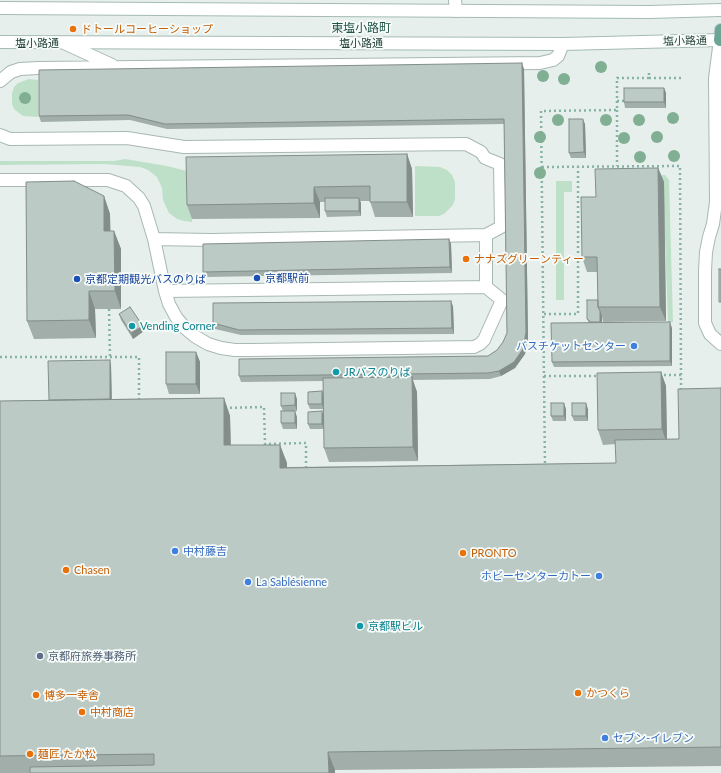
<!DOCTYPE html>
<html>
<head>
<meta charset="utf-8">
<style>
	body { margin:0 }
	canvas { display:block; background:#e6efeb }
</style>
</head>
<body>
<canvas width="721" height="773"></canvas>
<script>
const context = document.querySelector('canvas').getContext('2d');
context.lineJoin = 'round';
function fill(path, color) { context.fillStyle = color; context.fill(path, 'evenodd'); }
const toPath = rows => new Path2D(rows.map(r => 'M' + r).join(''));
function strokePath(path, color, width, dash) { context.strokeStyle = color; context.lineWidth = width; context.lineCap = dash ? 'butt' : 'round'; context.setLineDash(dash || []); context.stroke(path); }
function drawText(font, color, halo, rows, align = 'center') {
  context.font = font + ' Lato,"Noto Sans JP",sans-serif'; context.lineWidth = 3.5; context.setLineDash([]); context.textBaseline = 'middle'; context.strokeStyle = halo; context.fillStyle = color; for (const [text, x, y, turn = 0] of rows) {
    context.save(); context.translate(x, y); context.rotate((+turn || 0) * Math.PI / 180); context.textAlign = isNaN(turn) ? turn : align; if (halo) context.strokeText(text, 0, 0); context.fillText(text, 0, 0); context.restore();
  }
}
fill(toPath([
	[29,79,38,80,38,117,23,116,14,109,12,104,12,93,14,87,18,83],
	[125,159,167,166,191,172,192,222,184,221,177,219,169,213,163,200,162,188,157,177,148,170,140,167,104,164,0,165,0,161,114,161],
	[415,166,440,167,447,170,452,175,455,182,455,199,453,205,444,214,439,216,415,216],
	[665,175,669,180,673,322,668,322,663,181,604,176],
	[556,181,572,181,572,192,564,192,564,300,556,300]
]), '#bfe0c8');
const lane = toPath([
	[720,40,715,78,716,202,713,224,709,237,706,252,705,271,705,323,710,334,721,344],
	[64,43,112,65],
	[0,81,11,72,20,69,38,68,540,63,553,60,558,56,563,44],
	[0,135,10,139,127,138,184,147,466,144,481,152,485,158,500,164,501,227,486,235,211,240,154,239],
	[0,180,108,180,126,186,139,198,144,206,154,239,165,291,169,304,176,317,185,328,196,337,208,344,221,348,235,350,250,350,474,347,480,344,484,340,502,300,486,287,165,291],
	[486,235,486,287]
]);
const street = toPath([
	[455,0,456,11]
]);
const secondary = toPath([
	[0,8,649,12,721,10],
	[0,42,563,44,721,40]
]);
const primary = toPath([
	[720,40,721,30]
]);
strokePath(lane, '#a8b8b2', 14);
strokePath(street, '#a8b8b2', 14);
strokePath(secondary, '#a4bbb3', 14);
strokePath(primary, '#c2cac8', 14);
strokePath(toPath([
	[649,78,683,78],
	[617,101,625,101],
	[617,110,617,166],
	[542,167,680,166,681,375],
	[109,309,110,357],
	[544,314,578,314,578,167],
	[0,357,139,357,139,401],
	[659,375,681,375,681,392],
	[544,376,600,376],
	[225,408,264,407,265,444,306,443,306,470],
	[545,468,541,111,617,110,617,78,649,78,649,73]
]), '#86b3a5', 2.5, [2, 3]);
strokePath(lane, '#fff', 12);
strokePath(street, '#fff', 12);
strokePath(secondary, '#fff', 12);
strokePath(primary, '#6aa596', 12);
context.fillStyle = '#80af93';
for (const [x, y] of [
	[601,67],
	[543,76],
	[564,79],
	[25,98],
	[673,118],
	[558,120],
	[606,120],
	[639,120],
	[540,137],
	[657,137],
	[624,138],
	[674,156],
	[640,157],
	[540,173]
]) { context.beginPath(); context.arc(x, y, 6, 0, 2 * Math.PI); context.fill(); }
fill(toPath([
	[524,69,528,338,525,354,515,368,501,376,490,379,412,380,417,392,418,461,329,462,324,448,324,429,310,429,308,424,324,416,323,409,310,409,308,404,322,391,323,395,323,381,241,382,239,376,488,356,497,350,503,342,507,333,504,124,167,129,130,120,41,122,39,116],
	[664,88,666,93,666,108,625,108,624,102],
	[585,124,586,158,571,158,569,153],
	[407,154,412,169,413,217,375,217,370,201,360,201,361,203,361,216,327,217,325,211,325,202,320,202,320,218,192,219,187,205],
	[658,168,664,182,666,321,603,322,602,316,602,323,672,328,672,366,554,367,552,362,589,323,587,319,598,300,598,272,587,272,582,257,596,197],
	[104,196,110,214,110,231,114,231,121,249,121,309,95,309,96,338,34,339,27,321],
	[449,239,451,244,452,273,205,277,203,272],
	[453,306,454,334,241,335,215,329,213,323],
	[119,314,143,326,144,331,133,339,121,320],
	[196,352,200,362,200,394,169,394,166,384],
	[111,365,112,399,224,398,230,416,231,445,280,445,287,463,287,467,616,463,616,444,603,445,598,430,661,372,666,386,667,440,679,439,721,388,721,766,335,770,335,773,0,773,0,401,49,400],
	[297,399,297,411,283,411,281,406],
	[566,409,566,421,553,421,551,416],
	[588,409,588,421,574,421,572,416],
	[297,417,297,429,283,429,281,423]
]), '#a1aea9');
fill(toPath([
	[522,63,524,69,528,338,525,354,515,368,501,376,499,371,514,362],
	[664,88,666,93,666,108,664,102],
	[583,119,585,124,586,158,584,152],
	[407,154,412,169,413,217,407,202],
	[658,168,664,182,666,321,660,307],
	[314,187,320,202,320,218,314,203],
	[104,196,110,214,111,249,104,231],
	[359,198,361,203,361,216,359,211],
	[114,231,121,249,121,309,115,291],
	[449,239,451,244,452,273,450,267],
	[89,291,95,309,96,338,89,320],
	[451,301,453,306,454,334,452,328],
	[600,311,602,316,602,327,600,322],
	[670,322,672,328,672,366,670,361],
	[143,326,144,331,133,339,131,333],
	[196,352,200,362,200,394,196,384],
	[110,360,111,365,112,417,110,412],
	[661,372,666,386,667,444,662,429],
	[412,377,417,392,418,461,413,447],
	[322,391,324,397,324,409,322,404],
	[295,393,297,399,297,411,295,405],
	[224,398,230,416,231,464,224,445],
	[564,403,566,409,566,421,564,416],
	[586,403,588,409,588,421,586,416],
	[295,411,297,417,297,429,295,423],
	[322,411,324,417,324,429,322,424],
	[280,445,287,463,287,486,280,468],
	[328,752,335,770,335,773,329,773]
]), '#838d89');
const building = toPath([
	[522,63,526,332,523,349,514,362,499,371,488,373,239,376,239,359,488,356,497,350,503,342,507,333,504,119,165,124,128,115,39,116,39,70,522,63],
	[624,88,664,88,664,102,624,102,624,88],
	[569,119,583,119,584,152,569,153,569,119],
	[407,154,407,202,370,202,370,186,314,187,314,203,187,205,186,157,407,154],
	[658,168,660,307,598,307,597,257,582,257,581,197,596,197,595,169,658,168],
	[74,181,104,196,104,231,114,231,115,291,89,291,89,320,27,321,26,182,74,181],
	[325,198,359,198,359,211,325,211,325,198],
	[449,239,450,267,203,272,203,244,449,239],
	[719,269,721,269,721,302,719,302,719,269],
	[587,300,598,300,598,307,600,311,600,322,591,322,587,319,587,300],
	[451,301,452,328,239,330,213,323,213,303,451,301],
	[130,307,143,326,131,333,119,314,130,307],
	[670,322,670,361,552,362,551,323,670,322],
	[166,352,196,352,196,384,166,384,166,352],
	[110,360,110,399,49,400,48,361,110,360],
	[661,372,662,429,598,430,597,373,661,372],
	[412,377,413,447,324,448,323,378,412,377],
	[721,388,721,747,328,752,329,773,30,773,30,767,154,765,154,754,0,756,0,401,224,398,224,445,280,445,280,468,616,463,615,440,679,439,678,389,721,388],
	[322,391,322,404,308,404,308,392,322,391],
	[281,393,295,393,295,405,281,406,281,393],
	[551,403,564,403,564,416,551,416,551,403],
	[572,403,586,403,586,416,572,416,572,403],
	[281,411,295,411,295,423,281,423,281,411],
	[322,411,322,424,308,424,308,412,322,411]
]);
fill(building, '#bbcac4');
strokePath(building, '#838d89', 1);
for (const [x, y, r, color] of [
	[73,29,4,"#e8710a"],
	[466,259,4,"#e8710a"],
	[257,278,4,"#1a4fb4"],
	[77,279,4,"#1a4fb4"],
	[132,326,4,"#0f9aa8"],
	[634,346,4,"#3f7fe0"],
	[336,372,4,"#0f9aa8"],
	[175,551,4,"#3f7fe0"],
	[463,553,4,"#e8710a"],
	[66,570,4,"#e8710a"],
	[599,576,4,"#3f7fe0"],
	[248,582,4,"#3f7fe0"],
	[360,626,4,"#0f9aa8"],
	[40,656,4,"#5c6f8a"],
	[578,693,4,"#e8710a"],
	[36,695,4,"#e8710a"],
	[82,712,4,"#e8710a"],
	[605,738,4,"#3f7fe0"],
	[30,754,4,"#e8710a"]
]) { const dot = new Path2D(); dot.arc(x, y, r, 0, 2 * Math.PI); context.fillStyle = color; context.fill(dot); strokePath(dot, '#f7fbf9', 1.5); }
drawText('11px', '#c56008', '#f7fbf9', [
	["ドトールコーヒーショップ",81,29],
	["ナナズグリーンティー",474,259],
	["PRONTO",471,553],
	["Chasen",74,570],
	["かつくら",586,693],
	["博多一幸舎",44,695],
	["中村商店",90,712],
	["麺匠 たか松",38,754]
], 'left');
drawText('11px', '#24423a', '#f7fbf9', [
	["塩小路通",685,41,-1],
	["塩小路通",37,43],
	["塩小路通",361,43]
]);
drawText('11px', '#164399', '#f7fbf9', [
	["京都駅前",265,278],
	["京都定期観光バスのりば",85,279]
], 'left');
drawText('11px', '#0d838f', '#f7fbf9', [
	["Vending Corner",140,326],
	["JRバスのりば",344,372],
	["京都駅ビル",368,626]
], 'left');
drawText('11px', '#366cbe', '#f7fbf9', [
	["バスチケットセンター",626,346,"right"],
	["中村藤吉",183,551],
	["ホビーセンターカトー",591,576,"right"],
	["La Sablésienne",256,582],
	["セブン-イレブン",613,738]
], 'left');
drawText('11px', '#4e5e75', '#f7fbf9', [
	["京都府旅券事務所",48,656]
], 'left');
drawText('12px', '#1f5548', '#f7fbf9', [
	["東塩小路町",361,28]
]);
</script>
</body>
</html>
